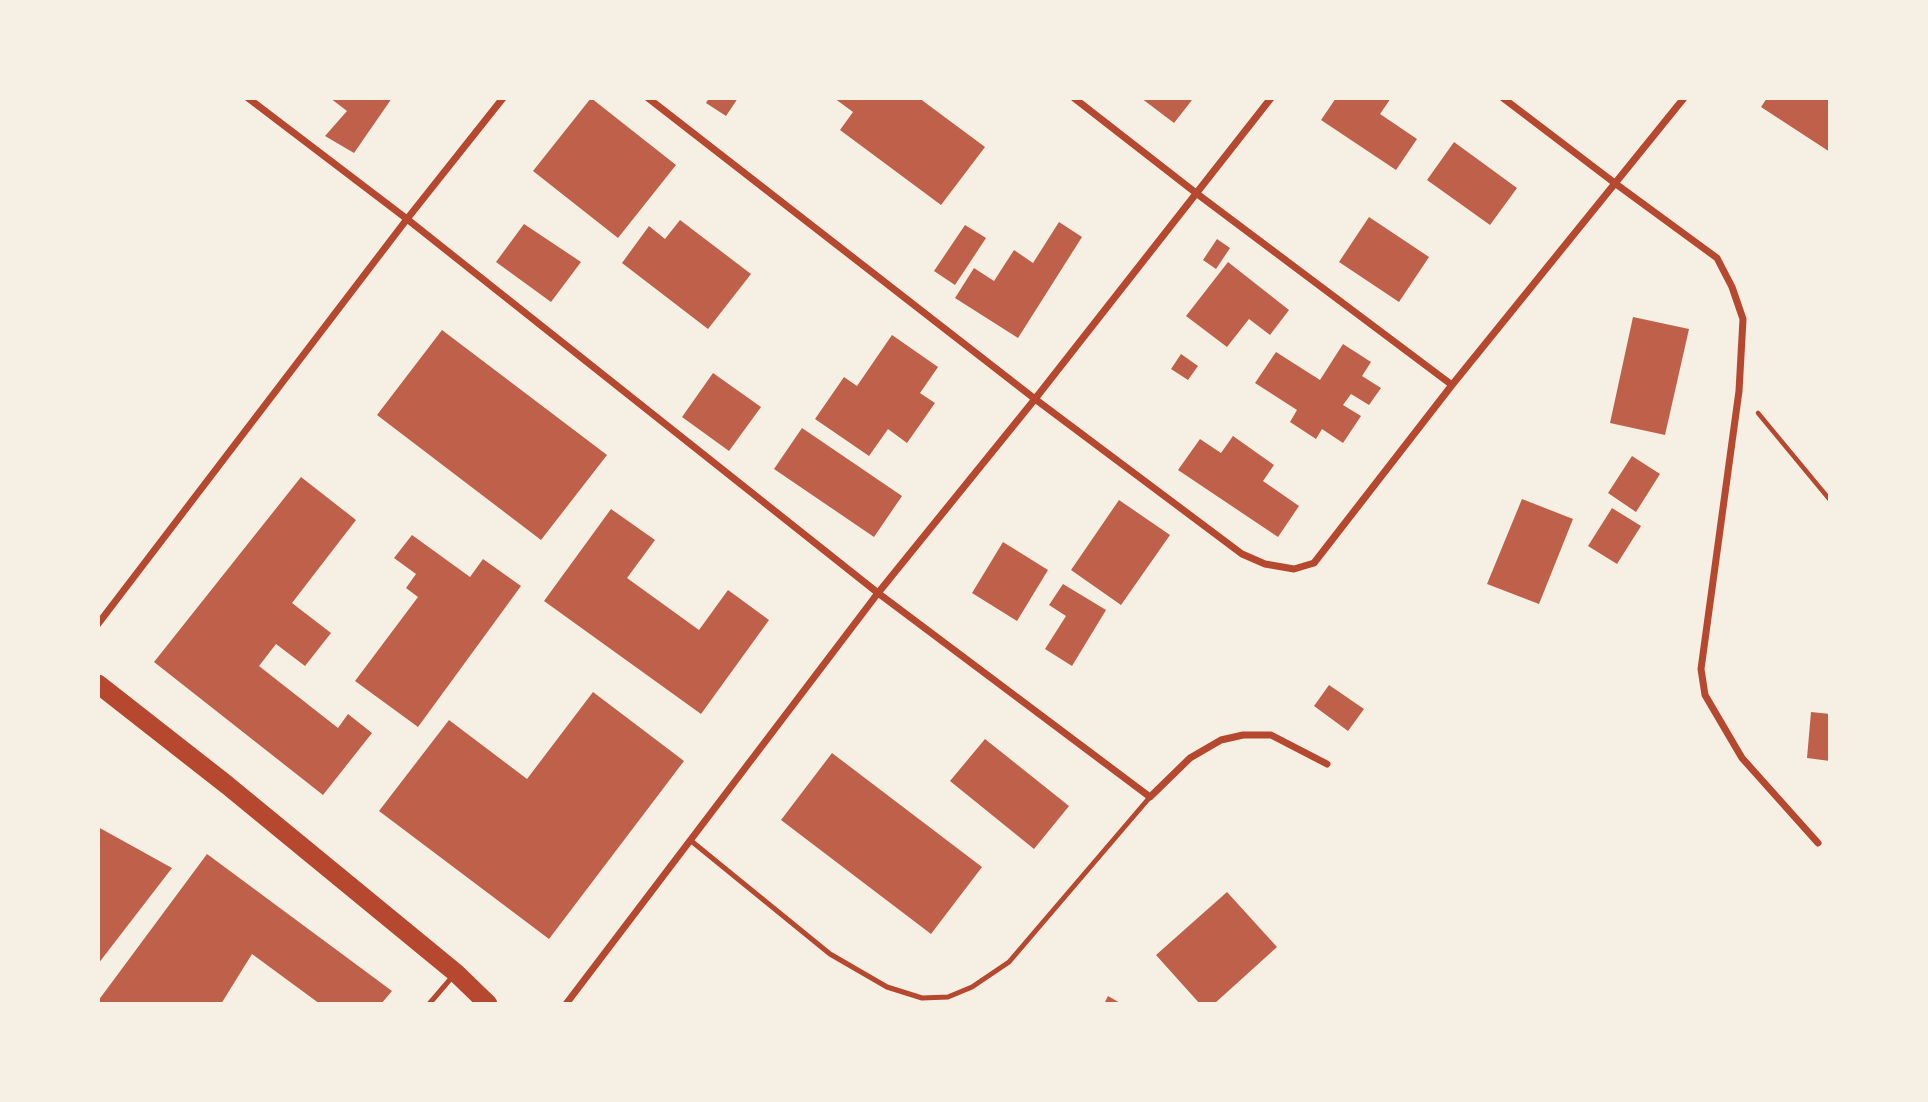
<!DOCTYPE html>
<html>
<head>
<meta charset="utf-8">
<style>
	body { margin:0 }
	#map { position:relative; width:1928px; height:1102px; overflow:hidden; background:#f6efe4; font-family:Ubuntu,sans-serif }
	canvas { display:block }
	.frame { position:absolute; inset:0; border:100px solid #f6efe4; pointer-events:none }
</style>
</head>
<body>
<div id="map">
<canvas width="1928" height="1102"></canvas>
<div class="frame"></div>
</div>
<script>
const context = document.querySelector('canvas').getContext('2d');
context.lineJoin = 'round';
function fill(path, color) { context.fillStyle = color; context.fill(path, 'evenodd'); }
const toPath = rows => new Path2D(rows.map(r => 'M' + r).join(''));
function strokePath(path, color, width, dash) { context.strokeStyle = color; context.lineWidth = width; context.lineCap = dash ? 'butt' : 'round'; context.setLineDash(dash || []); context.stroke(path); }
fill(toPath([
	[330,98,392,98,354,153,325,136,347,111],
	[591,98,676,165,618,238,533,171],
	[709,98,738,98,726,116,706,103],
	[834,98,919,98,985,147,941,205,840,130,853,112],
	[1141,98,1190,98,1192,100,1174,123],
	[1336,98,1391,98,1380,114,1417,139,1396,170,1321,120],
	[1767,98,1830,98,1830,152,1761,107],
	[1454,142,1517,188,1490,225,1427,180],
	[1369,217,1429,257,1399,302,1339,262],
	[680,220,751,274,708,329,622,263,649,226,665,239],
	[1059,222,1082,237,1018,338,955,298,974,268,994,281,1014,250,1033,263],
	[524,224,581,262,551,302,496,262],
	[965,225,986,238,955,285,934,271],
	[1217,239,1230,248,1216,269,1203,260],
	[1228,262,1289,310,1270,335,1249,319,1227,347,1186,316],
	[1633,317,1689,329,1665,435,1610,423],
	[442,330,607,455,541,540,377,415],
	[892,335,938,367,920,393,935,403,907,443,888,429,869,456,815,419,844,377,857,386],
	[1343,344,1371,362,1362,376,1381,388,1369,405,1351,394,1343,405,1361,416,1343,443,1322,429,1316,439,1290,422,1297,410,1255,383,1276,352,1320,380],
	[1181,354,1198,366,1188,380,1171,369],
	[713,373,761,407,729,451,682,417],
	[802,428,902,496,874,537,774,469],
	[1233,436,1274,465,1263,481,1299,506,1278,537,1178,470,1200,439,1221,453],
	[1632,456,1660,474,1636,512,1608,493],
	[301,477,356,520,292,603,331,633,305,666,276,644,259,666,338,728,348,714,372,733,323,795,154,662],
	[1522,499,1573,519,1539,604,1487,584],
	[1119,500,1170,535,1121,605,1071,570],
	[1612,508,1641,526,1617,564,1588,546],
	[611,509,655,540,627,578,699,630,728,590,769,620,701,714,544,601],
	[412,535,470,577,483,559,521,586,418,727,355,681,418,597,406,588,416,574,394,558],
	[1003,542,1048,570,1017,621,972,593],
	[1063,584,1106,610,1072,666,1045,649,1066,616,1049,605],
	[1329,685,1364,709,1348,731,1314,706],
	[593,692,684,761,549,939,379,811,449,720,527,779],
	[1811,712,1830,714,1830,761,1807,758],
	[985,739,1069,806,1034,849,950,781],
	[832,753,982,867,931,934,781,820],
	[98,827,172,868,98,964],
	[207,854,392,991,381,1004,320,1004,252,954,221,1004,98,1004,98,1001],
	[1227,892,1277,947,1214,1004,1200,1004,1156,955],
	[1108,996,1122,1004,1104,1004]
]), '#bf614a');
strokePath(toPath([
	[1758,413,1830,500]
]), '#b5482f', 4.5);
strokePath(toPath([
	[690,840,830,954,887,987,922,998,948,997,972,987,1009,962,1150,797],
	[429,1004,453,976]
]), '#b5482f', 5);
strokePath(toPath([
	[248,98,407,219,878,593,1150,797,1190,758,1221,740,1243,735,1271,735,1327,764],
	[648,98,1035,399,1242,554,1265,564,1294,569,1314,563,1452,385,1684,98],
	[1074,98,1196,193,1452,385],
	[1503,98,1616,184,1717,258,1732,287,1743,319,1739,391,1701,669,1705,695,1742,758,1818,843],
	[98,624,407,219,503,98],
	[566,1004,878,593,1035,399,1271,98]
]), '#b5482f', 7);
strokePath(toPath([
	[98,684,227,785,456,973,488,1004]
]), '#b5482f', 19);
</script>
</body>
</html>
